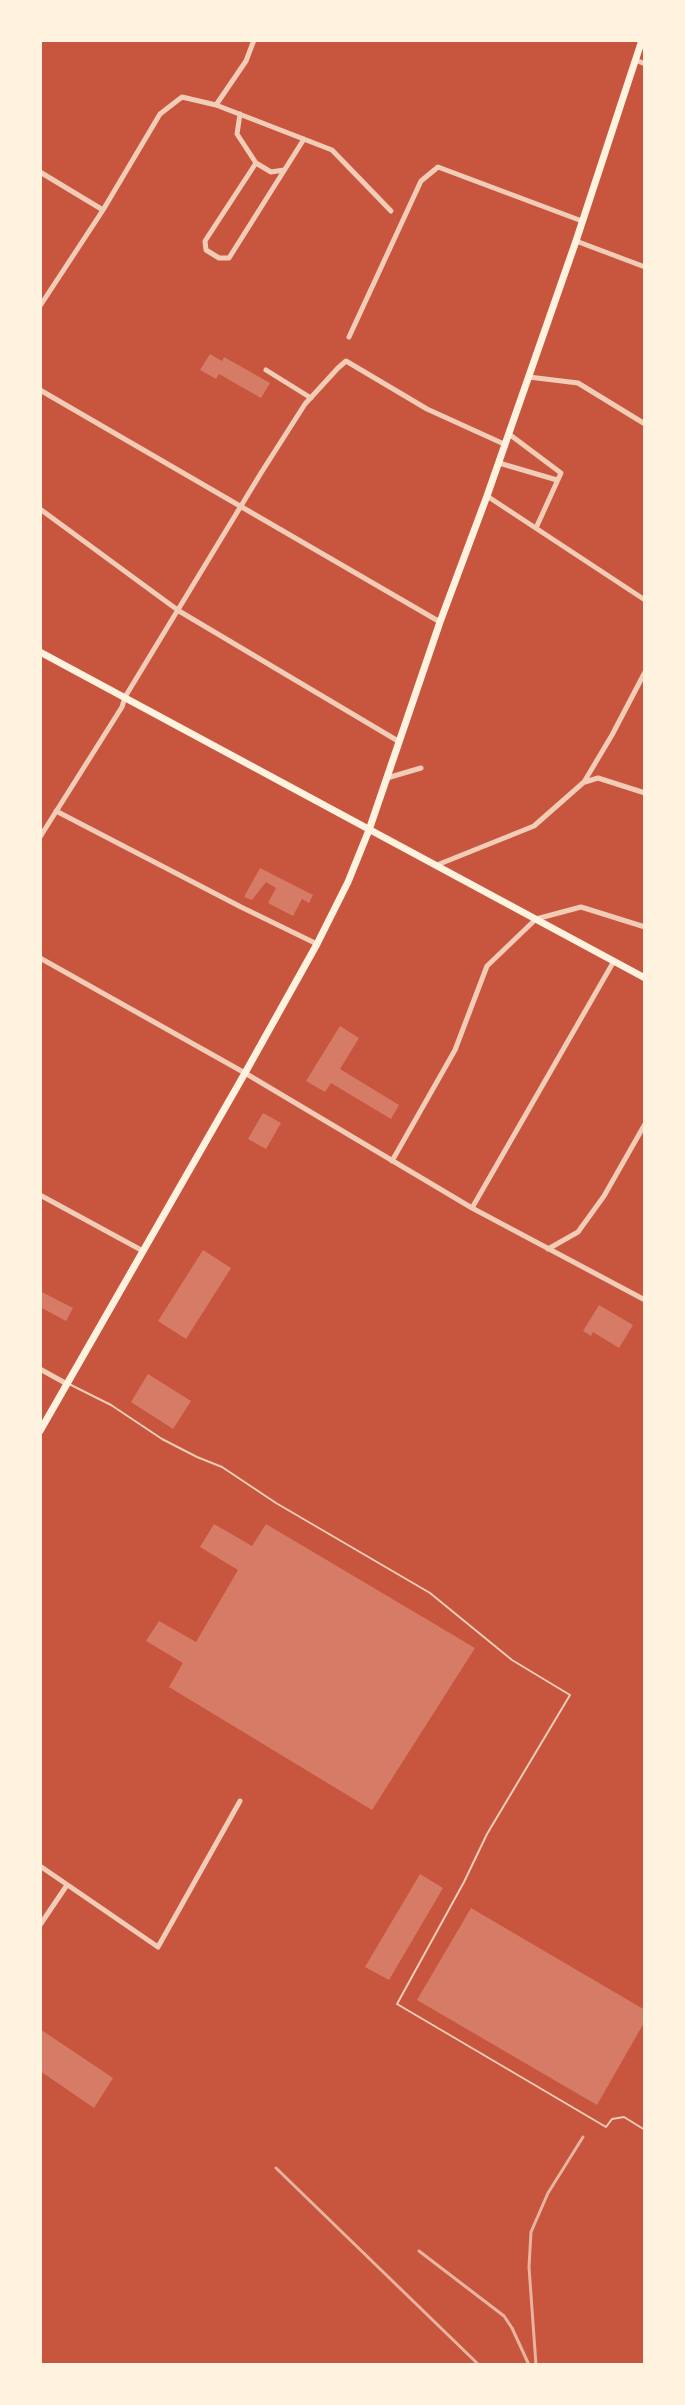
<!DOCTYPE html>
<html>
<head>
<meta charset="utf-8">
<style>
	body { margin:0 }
	#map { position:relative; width:685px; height:2405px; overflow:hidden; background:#c8553d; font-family:"PT Sans Narrow",sans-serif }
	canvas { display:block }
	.frame { position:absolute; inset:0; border:42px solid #fff3e0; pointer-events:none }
</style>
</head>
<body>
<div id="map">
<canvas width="685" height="2405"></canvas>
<div class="frame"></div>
</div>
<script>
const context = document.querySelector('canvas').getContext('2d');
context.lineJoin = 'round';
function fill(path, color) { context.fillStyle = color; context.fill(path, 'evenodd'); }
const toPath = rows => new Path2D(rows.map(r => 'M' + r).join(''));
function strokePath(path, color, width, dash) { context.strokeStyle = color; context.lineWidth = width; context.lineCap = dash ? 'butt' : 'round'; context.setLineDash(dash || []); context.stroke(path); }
fill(toPath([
	[210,354,222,361,224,357,270,383,261,398,219,374,216,379,200,370],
	[260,868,313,895,309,903,302,899,293,916,268,903,276,888,266,882,252,900,244,897],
	[340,1026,359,1038,340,1069,399,1105,391,1119,331,1083,325,1092,306,1081],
	[263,1113,281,1123,266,1149,248,1139],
	[203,1250,231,1268,186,1339,158,1321],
	[40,1291,73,1308,66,1321,40,1307],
	[599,1305,633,1325,619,1348,593,1332,591,1336,583,1331],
	[148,1374,191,1401,173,1429,131,1402],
	[214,1524,252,1546,266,1524,475,1648,372,1810,169,1687,183,1663,146,1641,159,1621,196,1642,238,1570,200,1547],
	[420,1874,443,1888,389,1980,365,1967],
	[471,1908,645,2010,645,2021,597,2105,417,2000],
	[40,2029,113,2078,94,2108,40,2071]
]), '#d67c66');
strokePath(toPath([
	[69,1384,111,1405,162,1439,197,1457,222,1467,276,1503,430,1593,512,1660,570,1695,487,1834,464,1882,397,2004,606,2127,612,2119,624,2117,645,2130]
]), '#f1ccb7', 2);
strokePath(toPath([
	[636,60,645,64],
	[216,105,246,61,254,40],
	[240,114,237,134,256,163,271,172,284,170],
	[256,163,205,241,206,250,219,258,229,258,304,139],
	[40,172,103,210],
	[576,241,645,267],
	[40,306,103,210,160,114,182,97,216,105,332,150,391,211],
	[349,337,421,181,438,167,582,221],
	[266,370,311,398],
	[529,377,578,383,645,424],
	[40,390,440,622],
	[509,434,561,473,536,528],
	[499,463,557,480],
	[487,496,645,600],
	[40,509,179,611,398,741],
	[387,778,421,768],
	[585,782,598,778,645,793],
	[56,811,241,907,317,944],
	[40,837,122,707,125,697,261,473,305,404,338,368,346,361,427,409,504,444],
	[437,865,534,826,584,782,612,735,645,672],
	[40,958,245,1073,472,1208,645,1300],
	[392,1161,455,1050,487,966,536,919,581,907,645,927],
	[40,1195,143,1251],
	[472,1208,614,961],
	[548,1249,578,1232,604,1196,645,1124],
	[40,1369,67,1384],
	[40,1866,158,1947,240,1801],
	[40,1925,67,1885]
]), '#f1ccb7', 5);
strokePath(toPath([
	[40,652,645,978]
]), '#fff3e0', 7);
strokePath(toPath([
	[40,1431,245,1073,317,944,348,882,369,830,440,622,487,496,576,241,642,40]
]), '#fff3e0', 7);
strokePath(toPath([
	[276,2168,479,2365],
	[419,2251,504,2316,512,2328,529,2365],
	[536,2365,529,2267,531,2232,548,2193,583,2137]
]), '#e9b49f', 3);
</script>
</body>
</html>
